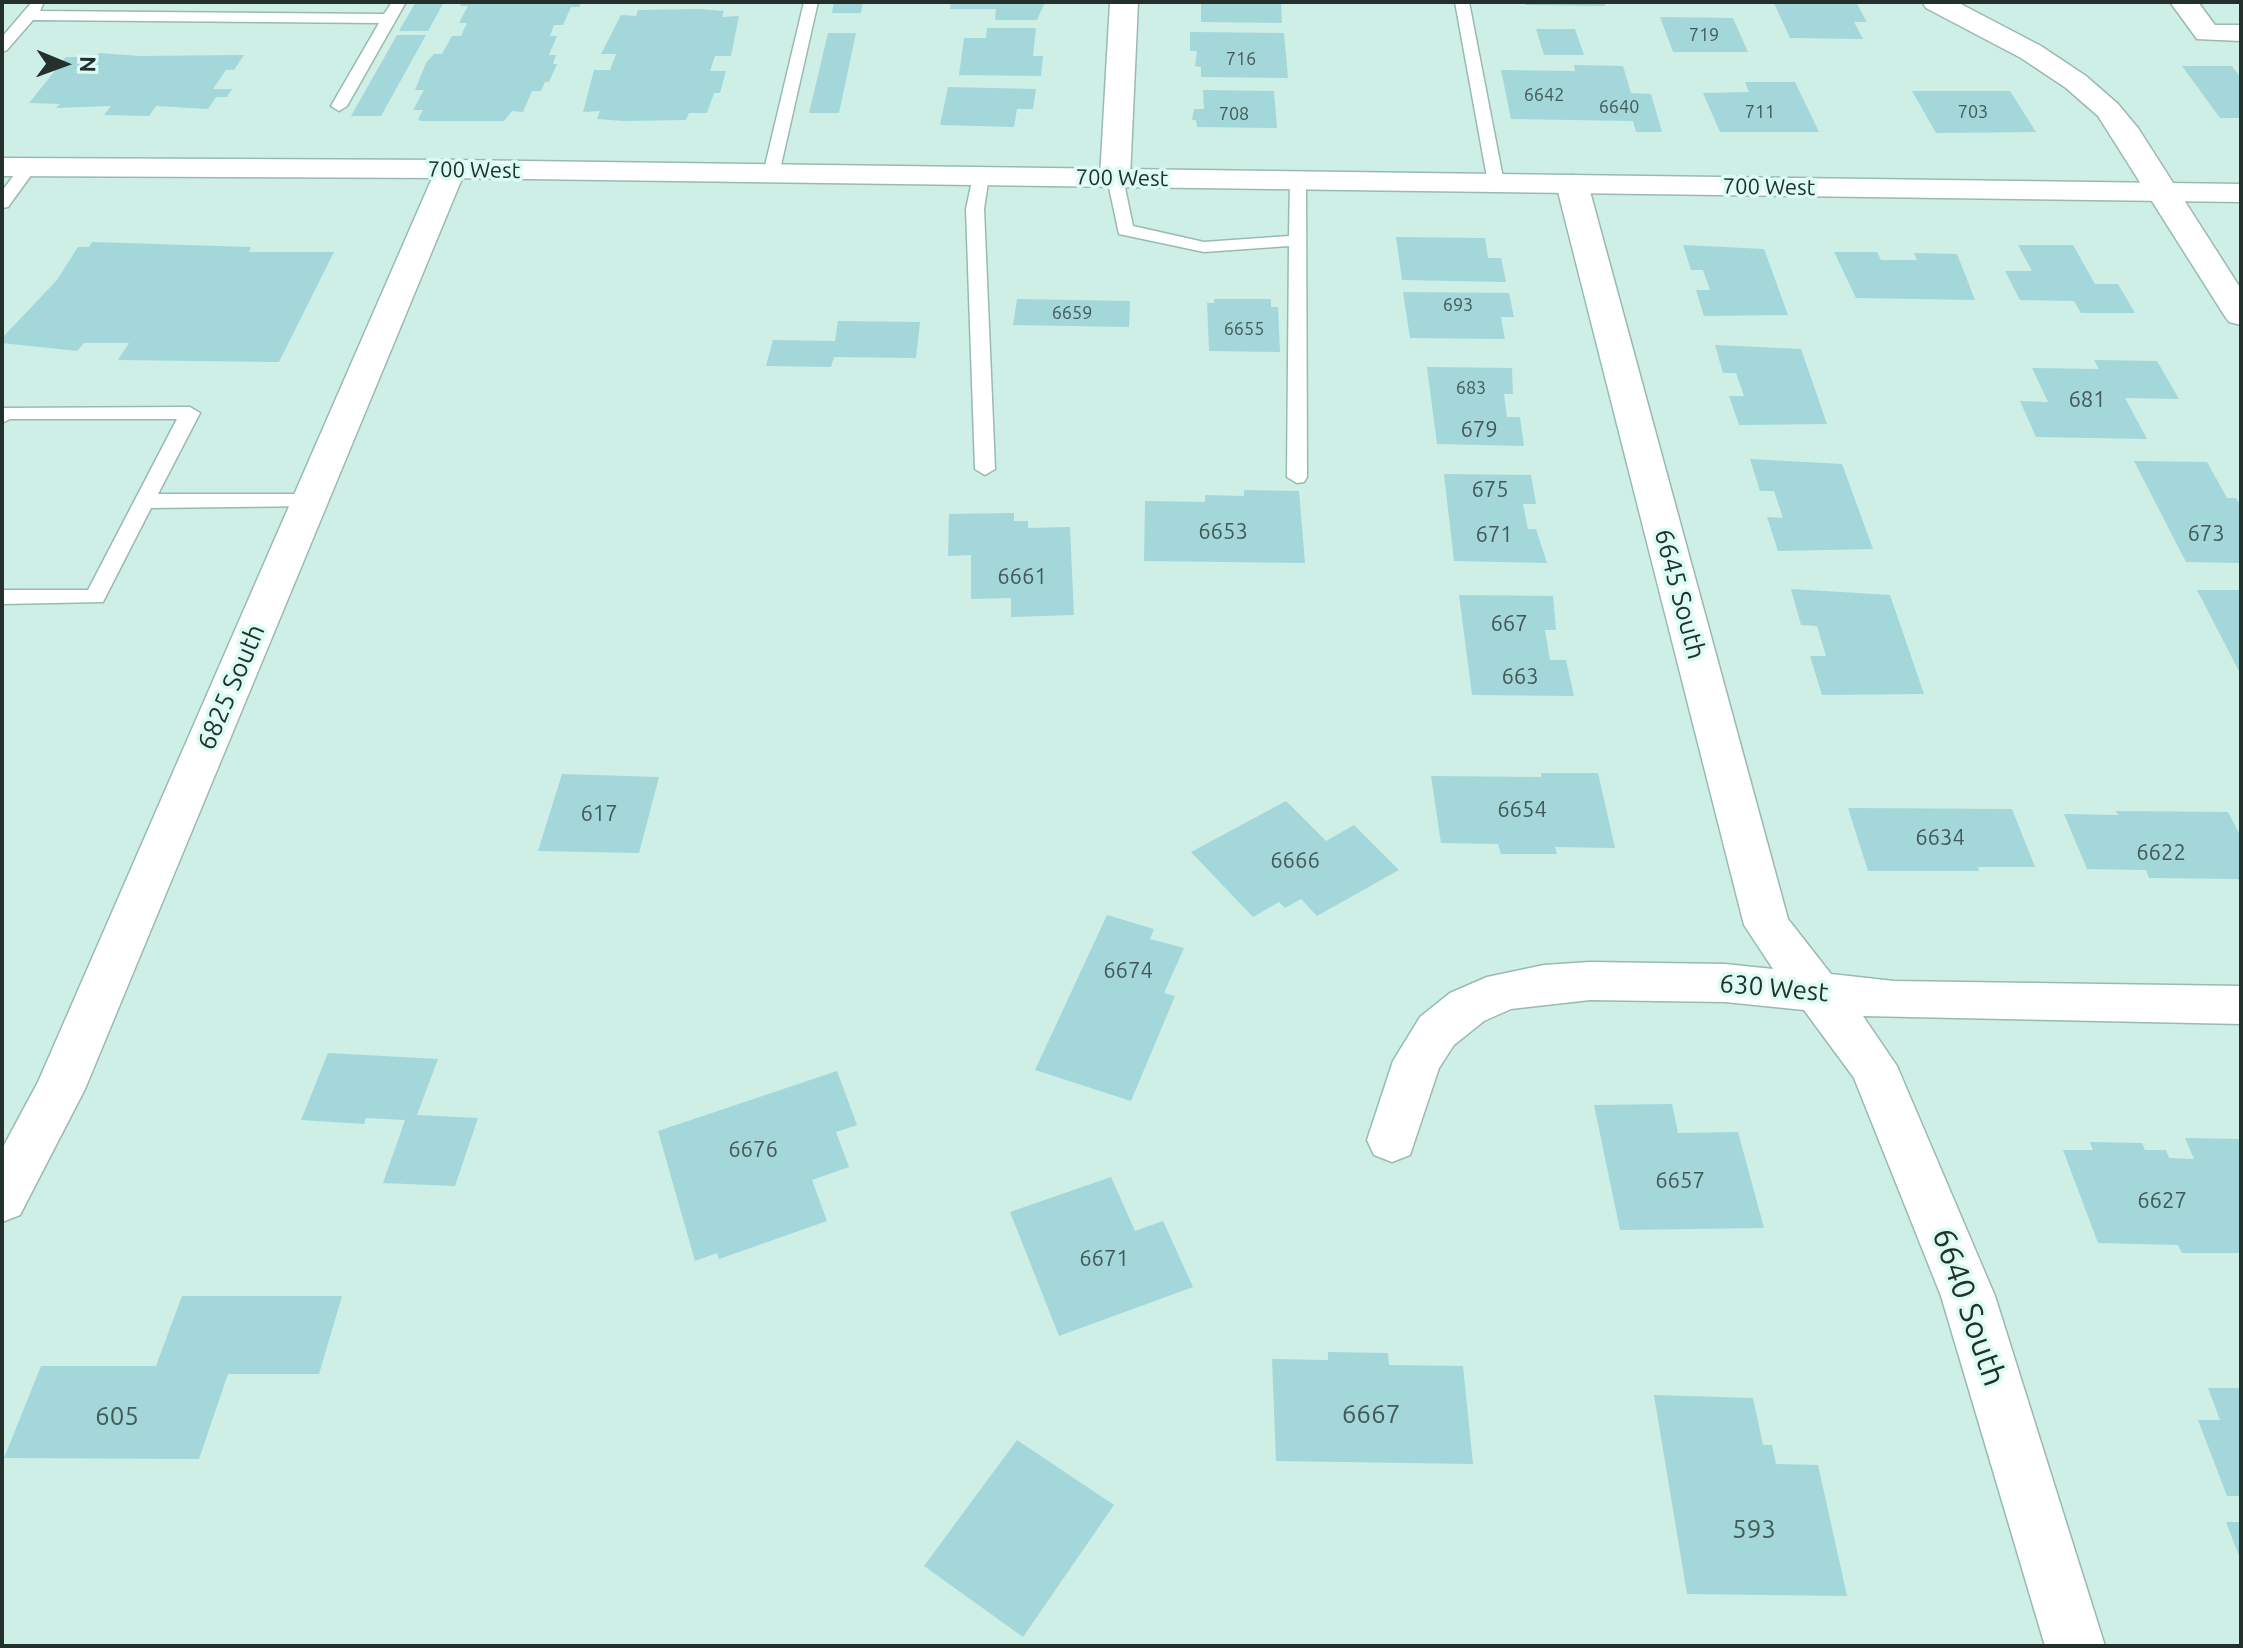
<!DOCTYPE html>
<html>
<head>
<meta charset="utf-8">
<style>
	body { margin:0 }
	#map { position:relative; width:2243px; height:1648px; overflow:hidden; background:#cdefe6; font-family:Ubuntu,sans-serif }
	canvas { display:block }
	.frame { position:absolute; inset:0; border:4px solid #23302c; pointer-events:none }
	.north { position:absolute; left:24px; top:24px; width:80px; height:80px; -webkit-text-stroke:6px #dafcf3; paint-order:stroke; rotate:91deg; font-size:22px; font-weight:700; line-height:32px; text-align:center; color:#23302c }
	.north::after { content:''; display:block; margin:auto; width:28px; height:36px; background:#23302c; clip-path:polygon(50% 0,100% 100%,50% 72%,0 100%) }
</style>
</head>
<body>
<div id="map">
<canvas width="2243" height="1648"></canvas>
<div class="frame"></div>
<div class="north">N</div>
</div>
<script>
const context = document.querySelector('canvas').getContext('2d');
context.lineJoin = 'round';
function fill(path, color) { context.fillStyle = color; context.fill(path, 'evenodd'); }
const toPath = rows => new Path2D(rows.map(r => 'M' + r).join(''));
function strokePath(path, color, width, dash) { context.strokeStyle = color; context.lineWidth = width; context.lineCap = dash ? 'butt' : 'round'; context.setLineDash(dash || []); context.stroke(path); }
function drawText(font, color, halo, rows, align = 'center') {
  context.font = font + ' Ubuntu,sans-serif'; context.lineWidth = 7; context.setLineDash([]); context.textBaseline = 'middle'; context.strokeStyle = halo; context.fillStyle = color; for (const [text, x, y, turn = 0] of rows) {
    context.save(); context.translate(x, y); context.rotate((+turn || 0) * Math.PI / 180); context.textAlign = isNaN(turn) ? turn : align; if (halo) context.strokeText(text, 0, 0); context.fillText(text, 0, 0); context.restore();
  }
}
fill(toPath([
	[416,2,444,2,428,31,399,31],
	[462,2,582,2,579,7,571,7,563,25,554,25,550,36,557,36,549,55,556,55,553,64,557,64,549,82,545,82,541,91,532,91,523,112,512,111,504,121,421,121,418,119,423,110,413,110,424,90,415,90,426,63,434,54,442,54,452,36,461,36,467,23,459,23,468,6,460,6],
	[834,2,863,2,861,13,832,13],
	[951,2,1045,2,1037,20,995,20,996,9,950,9],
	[1201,2,1281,2,1282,23,1201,22],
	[1525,2,1604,2,1605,6,1525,5],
	[1774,3,1857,4,1867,22,1854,22,1863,39,1790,38],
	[699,9,724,11,722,17,739,16,731,56,715,56,710,71,726,71,720,93,714,93,707,113,689,113,686,120,624,121,597,119,600,111,583,112,594,70,610,70,616,54,601,54,621,15,636,16,638,10],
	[1660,17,1733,18,1748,52,1673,52],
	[987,28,1036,28,1033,56,1043,56,1041,76,959,75,964,38,986,38],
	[1536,29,1575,29,1584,55,1544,55],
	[1190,32,1284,33,1288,78,1201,77,1201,67,1195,66,1197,51,1190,51],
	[828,33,856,33,839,113,809,113],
	[397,35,426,35,381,116,351,116],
	[99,53,140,56,244,55,234,70,226,70,213,89,232,89,227,97,216,97,208,109,156,106,149,116,104,115,111,106,56,108,60,104,29,103,66,57,96,57],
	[1574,65,1623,66,1631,93,1651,94,1662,132,1636,132,1633,121,1511,119,1501,70,1575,71],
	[2182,66,2232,66,2241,78,2241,118,2220,118],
	[1745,82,1795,82,1819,132,1720,132,1703,93,1749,92],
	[948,87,1036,89,1033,109,1017,109,1014,127,940,125],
	[1203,90,1274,91,1277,128,1197,127,1196,120,1192,120,1194,109,1204,109],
	[1912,91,2010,91,2036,132,1936,133],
	[1396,237,1485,238,1488,258,1501,258,1506,282,1402,280],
	[92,242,251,247,249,252,334,252,279,362,118,360,129,343,84,343,77,351,2,343,2,338,57,280,78,247,89,247],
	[1683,245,1764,249,1788,315,1704,316,1696,290,1710,290,1703,270,1691,270],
	[2018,245,2073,245,2095,284,2118,284,2135,313,2081,313,2074,301,2020,300,2005,271,2032,271],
	[1834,252,1877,252,1881,260,1917,260,1914,253,1957,254,1975,300,1856,298],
	[1403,292,1509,293,1514,317,1501,317,1505,339,1410,338],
	[1017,299,1130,301,1129,327,1013,325],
	[1214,299,1271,299,1271,307,1278,307,1280,352,1209,351,1207,303,1214,303],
	[838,321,920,322,916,358,834,357,831,367,766,366,773,340,835,341],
	[1715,345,1801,349,1827,424,1739,425,1729,396,1744,396,1736,373,1723,373],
	[2094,360,2157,361,2179,399,2125,398,2147,439,2036,437,2020,401,2048,402,2032,368,2099,369],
	[1427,367,1512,368,1513,394,1504,394,1507,417,1520,417,1524,446,1437,444],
	[1750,459,1842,464,1873,549,1778,551,1767,517,1783,518,1774,491,1760,491],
	[2134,461,2207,462,2227,498,2236,498,2241,506,2241,563,2186,562],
	[1444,474,1531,475,1536,504,1523,504,1528,529,1536,529,1547,563,1454,561],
	[1244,490,1299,491,1305,563,1144,561,1145,501,1205,502,1205,495,1244,496],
	[1014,513,1014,521,1028,521,1028,528,1070,527,1074,615,1011,617,1011,598,971,599,971,555,948,556,949,514],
	[1791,589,1890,595,1924,694,1822,695,1810,656,1826,656,1817,626,1801,625],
	[2197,590,2241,590,2241,675],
	[1459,595,1553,596,1556,630,1545,630,1550,660,1566,660,1574,696,1472,695],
	[1541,773,1598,773,1615,848,1555,847,1557,854,1501,854,1498,844,1441,843,1431,776,1541,777],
	[562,774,659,777,639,853,538,851],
	[1286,801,1326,841,1354,825,1399,870,1317,916,1301,899,1285,908,1279,902,1253,917,1191,852],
	[1848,808,2012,809,2035,867,1978,867,1979,871,1868,871],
	[2116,811,2228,812,2241,837,2241,879,2149,878,2146,870,2087,869,2064,814,2118,815],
	[1107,915,1154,929,1150,939,1184,948,1164,993,1175,996,1131,1101,1035,1070],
	[328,1053,438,1059,417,1115,478,1118,455,1186,383,1183,405,1120,366,1118,364,1124,301,1120],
	[837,1071,857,1125,836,1132,849,1167,812,1180,827,1221,719,1259,717,1253,695,1261,658,1131],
	[1672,1104,1678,1133,1738,1132,1764,1228,1620,1230,1594,1105],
	[2185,1138,2241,1139,2241,1253,2182,1253,2178,1245,2098,1243,2063,1150,2093,1150,2090,1142,2142,1143,2145,1150,2166,1150,2169,1158,2194,1159],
	[1111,1177,1135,1231,1163,1221,1193,1287,1059,1336,1010,1212],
	[182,1296,342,1296,319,1374,228,1374,199,1459,4,1458,41,1366,156,1366],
	[1328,1352,1388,1353,1389,1365,1463,1366,1473,1464,1276,1461,1272,1359,1328,1360],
	[2208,1388,2241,1388,2241,1496,2227,1496,2198,1420,2220,1420],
	[1654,1395,1753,1398,1763,1445,1772,1445,1776,1464,1818,1465,1847,1596,1687,1594],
	[1017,1440,1114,1505,1023,1637,924,1566],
	[2226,1522,2241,1522,2241,1561]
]), '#a3d7da');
const lane = toPath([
	[32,2,44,2,40,11,384,14,392,2,406,2,347,106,339,111,331,106,379,23,33,20,7,50,2,52,2,37,32,2],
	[804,2,818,2,779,174,771,179,763,174,804,2],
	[1455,2,1469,2,1504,183,1496,188,1488,183,1455,2],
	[29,162,37,167,8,207,2,208,2,191,23,163,29,162],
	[981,171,989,176,984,209,995,469,985,475,975,469,966,209,973,176,981,171],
	[1115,173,1123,178,1133,226,1204,242,1289,236,1290,180,1298,175,1306,180,1307,477,1304,482,1297,483,1287,477,1289,246,1204,252,1119,234,1107,178,1115,173],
	[190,407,200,413,158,494,310,494,317,496,320,501,317,506,151,508,103,602,2,604,2,590,88,590,177,419,10,419,2,423,2,408,190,407]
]);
const street = toPath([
	[1110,2,1138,2,1130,178,1126,185,1115,187,1104,185,1100,178,1110,2],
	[1922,2,1957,2,2041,46,2086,76,2118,104,2138,128,2241,289,2241,325,2229,322,2224,315,2098,116,2066,88,2021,58,1926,8,1922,2],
	[2170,2,2198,2,2215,25,2241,25,2241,41,2197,39,2170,2],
	[451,160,462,162,466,169,85,1089,20,1215,2,1222,2,1149,38,1082,436,169,440,162,451,160],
	[1572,175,1583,177,1588,184,1788,919,1831,974,1894,981,2241,986,2241,1024,1863,1016,1897,1066,1995,1296,2105,1646,2045,1646,1941,1296,1854,1078,1804,1010,1725,1002,1590,1000,1511,1009,1484,1021,1454,1045,1439,1068,1410,1155,1392,1162,1374,1155,1367,1140,1393,1061,1420,1017,1450,993,1487,977,1544,965,1590,962,1725,964,1773,969,1744,925,1556,184,1561,177,1572,175]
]);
const secondary = toPath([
	[2,158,451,160,2241,184,2241,202,451,178,2,176,2,158]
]);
strokePath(lane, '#99bab1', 3);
strokePath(street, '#99bab1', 3);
strokePath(secondary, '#99bab1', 3);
fill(lane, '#fff');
fill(street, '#fff');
fill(secondary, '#fff');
drawText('18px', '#435a58', null, [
	["719",1704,35],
	["716",1241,59],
	["6642",1544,95],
	["6640",1619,107],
	["711",1760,112],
	["703",1973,112],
	["708",1234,114],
	["693",1458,305],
	["6659",1072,313],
	["6655",1244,329],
	["683",1471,388]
]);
drawText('22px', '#23302c', '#dafcf3', [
	["700 West",474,170,1],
	["700 West",1122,178,1],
	["700 West",1769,187,1]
]);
drawText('22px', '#435a58', null, [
	["681",2087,400],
	["679",1479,430],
	["675",1490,490],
	["6653",1223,532],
	["673",2206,534],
	["671",1494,535],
	["6661",1022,577],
	["667",1509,624],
	["663",1520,677],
	["6654",1522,810],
	["617",599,814],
	["6634",1940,838],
	["6622",2161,853],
	["6666",1295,861],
	["6674",1128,971],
	["6676",753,1150],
	["6657",1680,1181],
	["6627",2162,1201],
	["6671",1104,1259]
]);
drawText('26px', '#23302c', '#dafcf3', [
	["6645 South",1680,594,75],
	["6825 South",231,687,-67],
	["630 West",1774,988,5]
]);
drawText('26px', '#435a58', null, [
	["6667",1371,1414],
	["605",117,1416],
	["593",1754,1529]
]);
drawText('32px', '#23302c', '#dafcf3', [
	["6640 South",1969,1307,71]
]);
</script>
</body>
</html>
